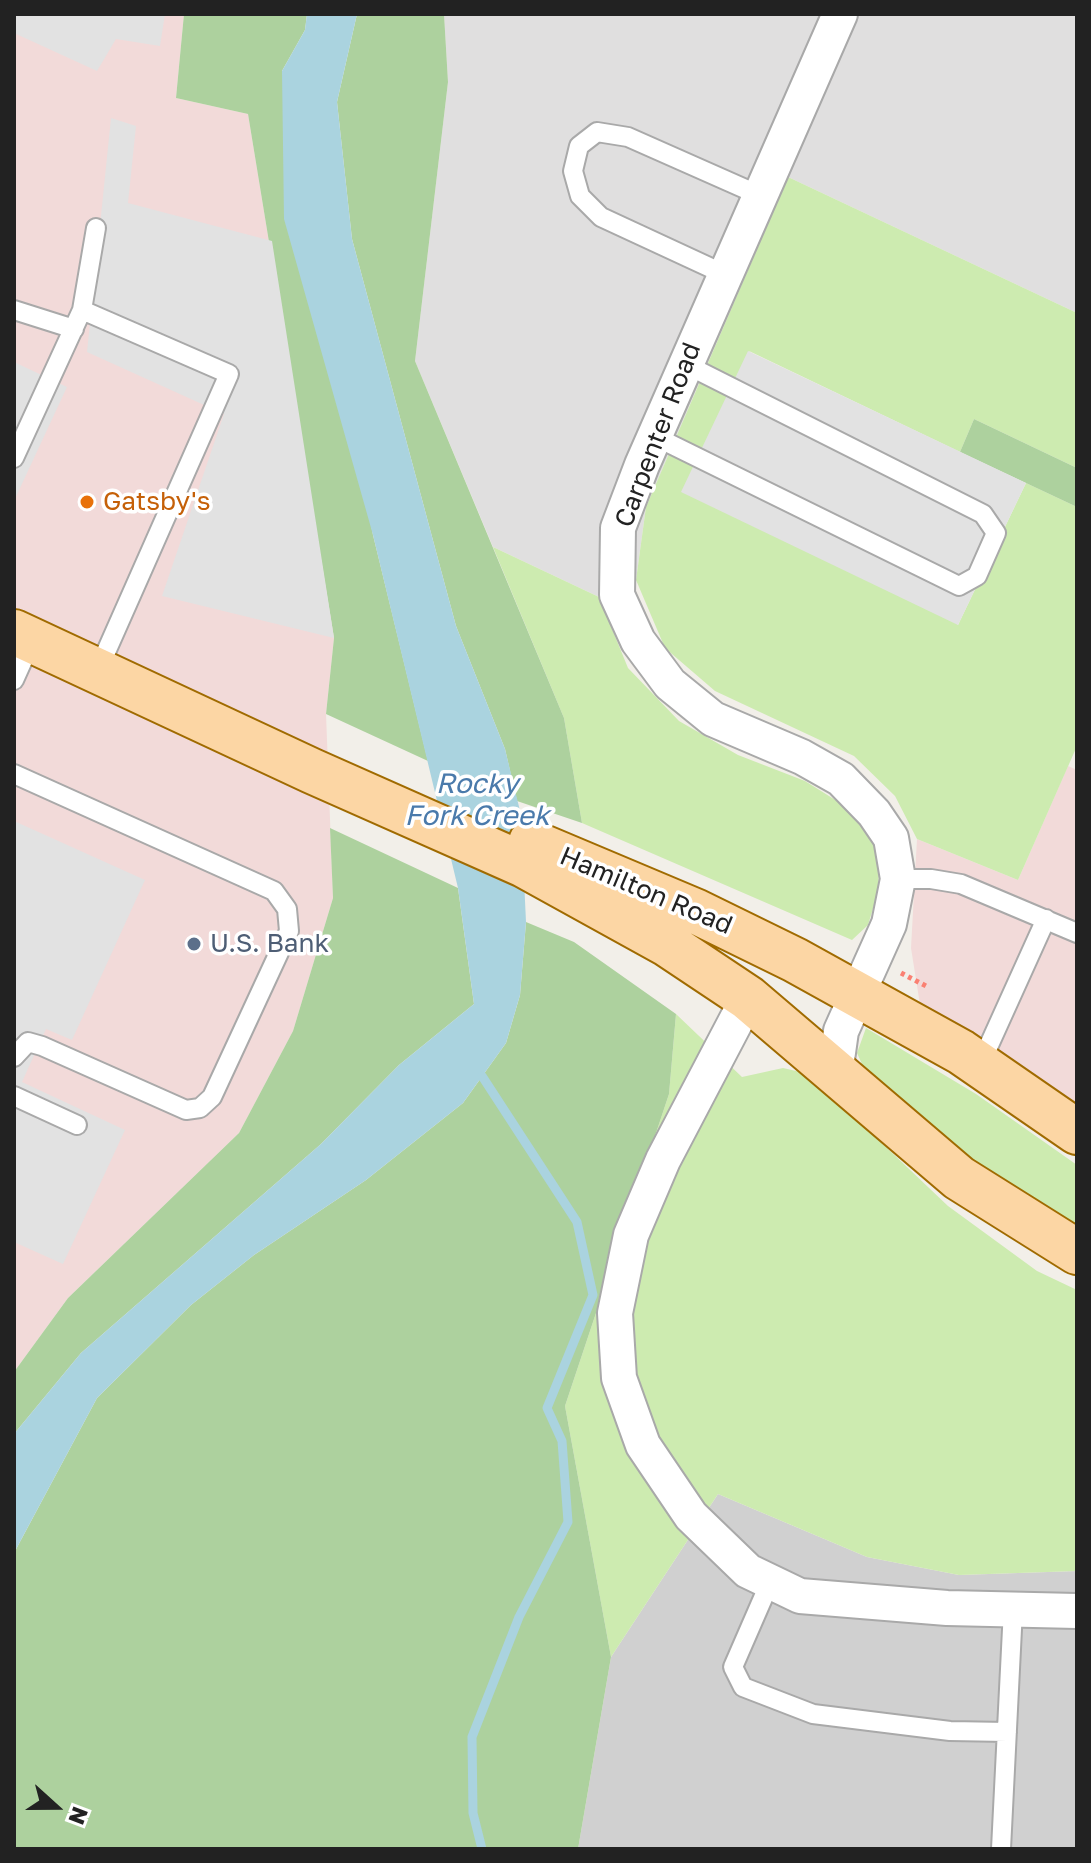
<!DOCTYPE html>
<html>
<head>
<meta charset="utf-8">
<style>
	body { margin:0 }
	#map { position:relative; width:1091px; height:1863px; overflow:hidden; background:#f2efe9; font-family:"Golos Text",sans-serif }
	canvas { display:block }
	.frame { position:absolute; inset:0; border:16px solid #222; pointer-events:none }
	.north { position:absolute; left:16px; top:1767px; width:80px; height:80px; -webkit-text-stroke:6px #fff; paint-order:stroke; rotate:111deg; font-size:22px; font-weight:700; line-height:32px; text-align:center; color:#222 }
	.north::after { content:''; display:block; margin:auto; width:28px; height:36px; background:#222; clip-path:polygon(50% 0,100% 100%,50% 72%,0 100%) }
</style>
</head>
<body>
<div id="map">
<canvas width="1091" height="1863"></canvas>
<div class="frame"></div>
<div class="north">N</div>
</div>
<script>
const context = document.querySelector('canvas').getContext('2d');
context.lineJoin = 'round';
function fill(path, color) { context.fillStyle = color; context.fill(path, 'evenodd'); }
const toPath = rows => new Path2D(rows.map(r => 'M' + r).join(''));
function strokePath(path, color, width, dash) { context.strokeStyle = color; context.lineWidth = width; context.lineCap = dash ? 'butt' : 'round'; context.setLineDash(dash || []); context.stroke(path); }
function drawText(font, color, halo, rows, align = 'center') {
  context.font = font + ' "Golos Text",sans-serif'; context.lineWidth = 7; context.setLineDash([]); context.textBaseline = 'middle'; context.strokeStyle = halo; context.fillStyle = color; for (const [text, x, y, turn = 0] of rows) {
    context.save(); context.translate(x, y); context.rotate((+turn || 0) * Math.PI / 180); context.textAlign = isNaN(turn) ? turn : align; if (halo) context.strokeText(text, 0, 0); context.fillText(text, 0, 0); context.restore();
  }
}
fill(toPath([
	[444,14,1077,14,1077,313,788,177,646,507,636,580,599,597,493,547,415,361,448,82]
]), '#e0dfdf');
fill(toPath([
	[14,14,184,14,176,98,248,114,334,638,326,714,333,898,293,1031,239,1133,68,1298,14,1372],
	[1068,766,1077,770,1077,1120,921,1011,911,948,917,839,1018,880]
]), '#f2dad9');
fill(toPath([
	[718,1494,867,1557,959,1575,1077,1571,1077,1849,578,1849,611,1657]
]), '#d0d0d0');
fill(toPath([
	[788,177,1077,313,1077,468,974,419,960,452,749,351,958,625,1026,483,1077,507,1077,746,1018,880,917,839,895,796,854,756,715,691,665,648,636,580,646,507],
	[493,547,599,597,628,668,679,721,738,755,805,781,853,811,880,854,878,892,868,925,852,940,582,823,564,718],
	[676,1014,742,1077,783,1068,809,1074,948,1206,1037,1271,1077,1290,1077,1571,959,1575,867,1557,718,1494,611,1657,565,1406,669,1094],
	[866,1028,976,1094,1077,1165,1077,1248,870,1082,857,1053]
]), '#cdebb0');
fill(toPath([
	[184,14,307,14,305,30,282,71,373,535,428,761,326,714,334,638,248,114,176,98],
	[357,14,444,14,448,82,415,361,564,718,582,823,517,801,505,749,456,626,352,239,337,102],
	[974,419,1077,468,1077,507,960,452],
	[330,828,458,888,474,1004,399,1065,321,1144,81,1353,14,1434,14,1372,68,1298,239,1133,293,1031,333,898],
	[526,922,574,942,676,1014,669,1094,565,1406,611,1657,578,1849,14,1849,14,1553,97,1398,191,1305,254,1255,366,1180,463,1103,506,1043,520,995]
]), '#add19e');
fill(toPath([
	[14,14,165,14,160,46,116,39,97,71,14,33],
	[111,118,136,126,128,203,272,241,334,638,162,596,224,414,87,352],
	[748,351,1026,483,958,625,681,492],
	[14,362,67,387,14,501],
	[14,821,145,880,72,1040,46,1029,22,1082,125,1130,63,1264,14,1242]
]), '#e2e2e2');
fill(toPath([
	[307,14,357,14,337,102,352,239,456,626,505,749,521,815,526,922,520,995,506,1043,463,1103,366,1180,254,1255,191,1305,97,1398,14,1553,14,1434,81,1353,321,1144,399,1065,474,1004,458,888,373,535,284,219,282,71,305,30]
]), '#aad3df');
strokePath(toPath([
	[482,1076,577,1222,593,1295,547,1408,562,1441,568,1522,519,1617,472,1737,473,1813,482,1849]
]), '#aad3df', 9);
const lane = toPath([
	[724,274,601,217,580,196,573,171,579,146,597,132,628,137,759,195],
	[14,310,74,329],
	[82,310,229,374,98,670],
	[654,436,959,586,977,576,996,533,983,514,685,364],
	[14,458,82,310,96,228],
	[14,680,32,640],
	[14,774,274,891,287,909,289,931,212,1097,200,1108,186,1110,42,1046,28,1042,14,1057],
	[898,879,931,879,961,884,1077,933],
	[980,1065,1046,919],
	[14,1096,77,1125],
	[770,1582,733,1667,743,1687,813,1714,950,1731,1007,1732],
	[1001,1849,1013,1609]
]);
const street = toPath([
	[748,998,663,1160,631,1235,615,1313,619,1378,643,1445,691,1516,748,1571,800,1596,947,1608,1077,1611],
	[835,1074,841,1031,889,924,898,879,891,838,874,813,841,779,802,757,713,719,670,684,638,641,617,595,618,528,642,465,840,14]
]);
const primary = toPath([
	[14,632,312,771,524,865,667,944,748,998,959,1178,1077,1252],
	[531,842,695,911,795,960,961,1052,1077,1132]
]);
strokePath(lane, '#a9a9a9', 22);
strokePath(street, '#a9a9a9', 38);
strokePath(primary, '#a06b00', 48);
strokePath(toPath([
	[901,973,928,987]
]), '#fa8072', 5, [4, 4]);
strokePath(lane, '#fff', 18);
strokePath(street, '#fff', 34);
strokePath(primary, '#fcd6a4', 44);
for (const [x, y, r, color] of [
	[87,502,8,"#e8710a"],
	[194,944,8,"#5c6f8a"]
]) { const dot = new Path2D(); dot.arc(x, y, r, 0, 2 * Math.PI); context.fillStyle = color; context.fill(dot); strokePath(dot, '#fff', 3); }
drawText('26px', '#222', '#fff', [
	["Carpenter Road",658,435,-69],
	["Hamilton Road",646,891,23]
]);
drawText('26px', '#c56008', '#fff', [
	["Gatsby's",103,502]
], 'left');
drawText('26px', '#4e5e75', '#fff', [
	["U.S. Bank",210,944]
], 'left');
drawText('italic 28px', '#4a7aab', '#fff', [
	["Rocky",477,784],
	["Fork Creek",477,816]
]);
</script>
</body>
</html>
